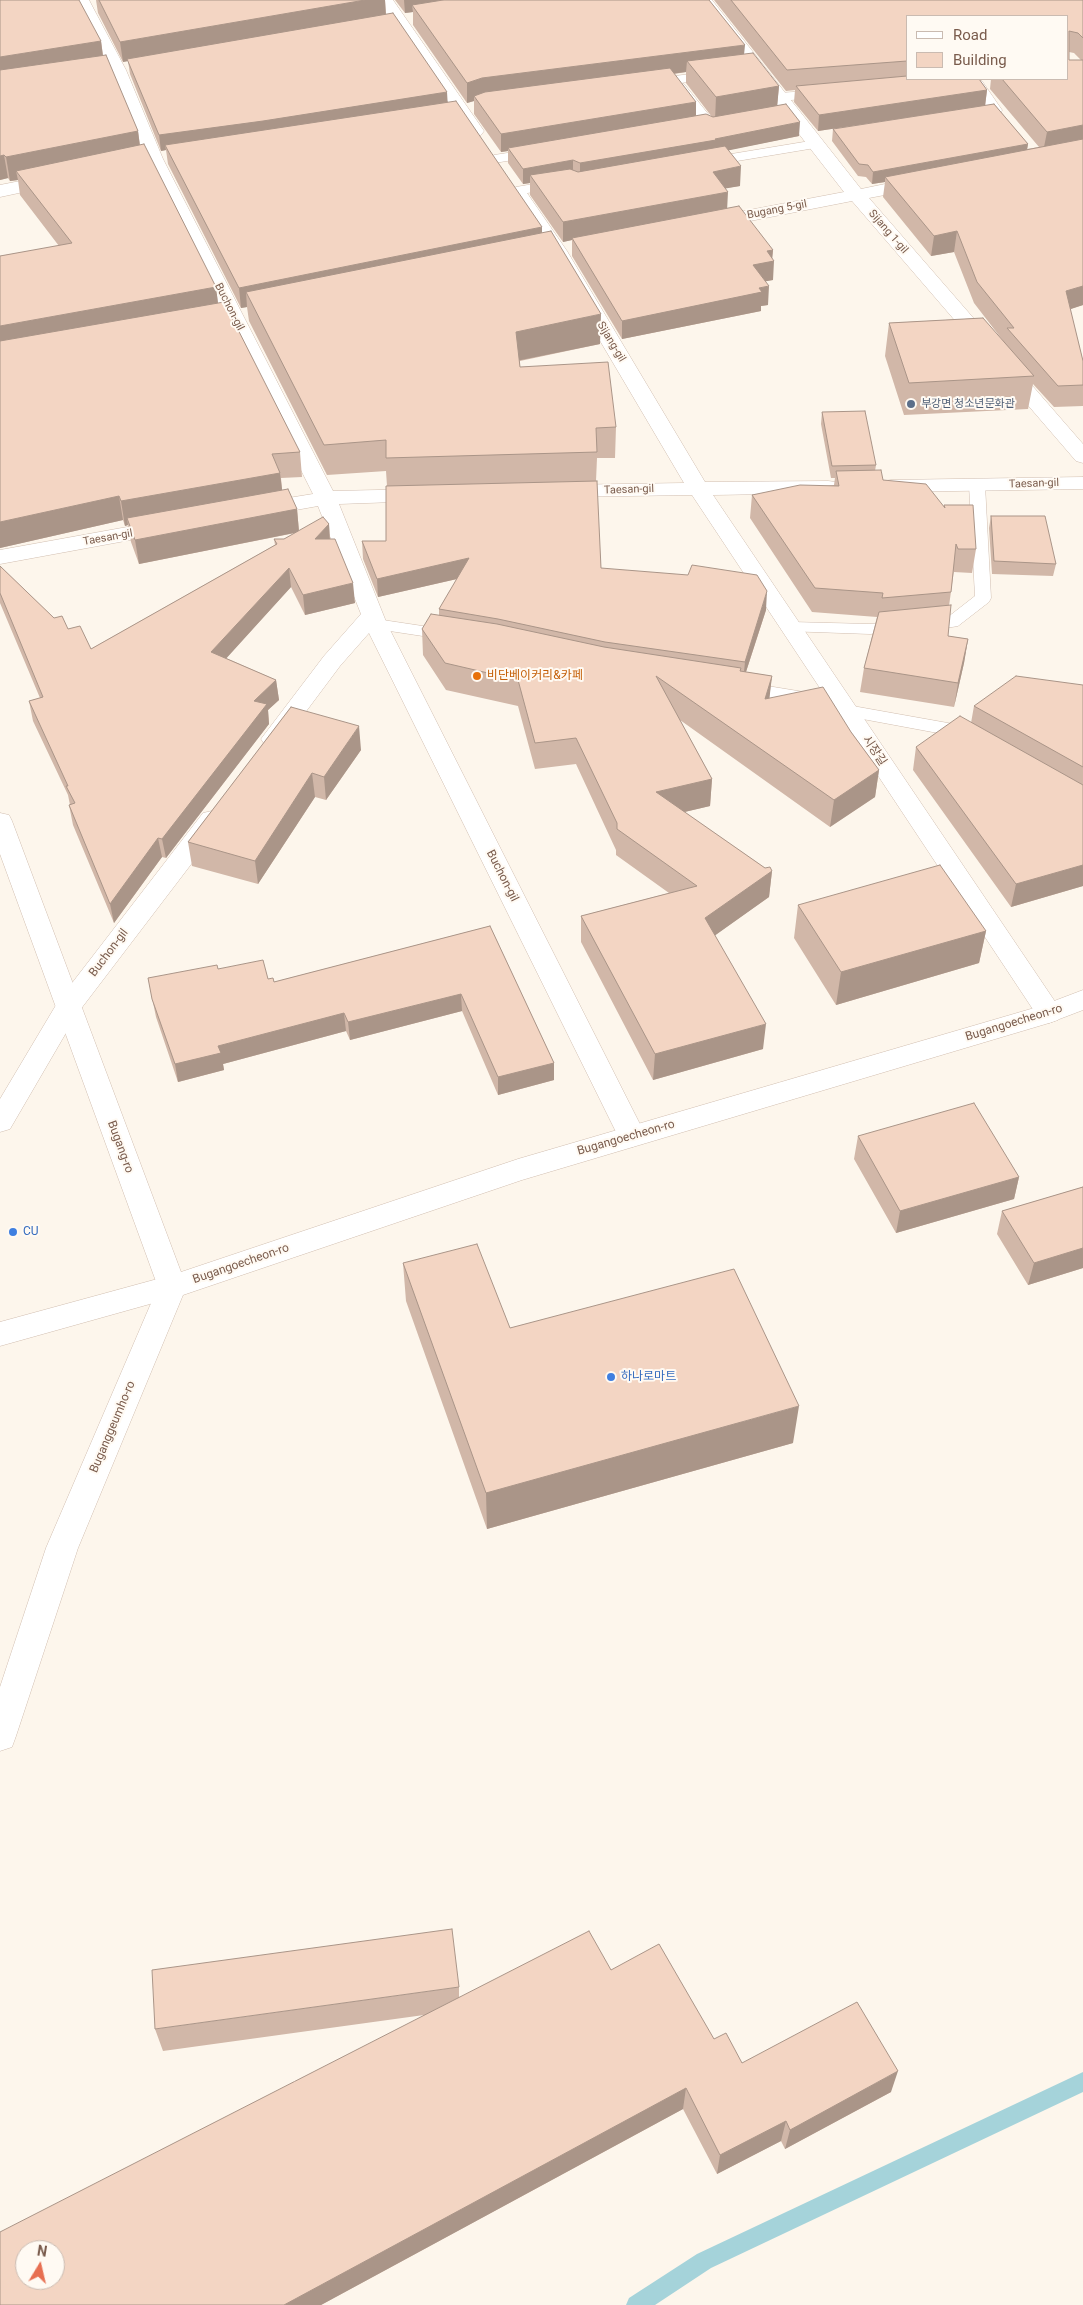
<!DOCTYPE html>
<html>
<head>
<meta charset="utf-8">
<style>
	body { margin:0 }
	#map { position:relative; width:1083px; height:2305px; overflow:hidden; background:#fdf6ec; font-family:Roboto,sans-serif }
	canvas { display:block }
	.legend { position:absolute; left:906px; top:15px; width:162px; height:65px; box-sizing:border-box; background:#fffaf3; border:1px solid #cabbb1; margin:0; padding:6px 9px; list-style:none; font-size:15px; color:#7a5c4d }
	.legend li { display:flex; align-items:center; gap:10px; height:25px }
	.legend b { width:25px; border:1px solid #cabbb1 }
	.north { position:absolute; left:15px; top:2240px; width:50px; height:50px; box-sizing:border-box; background:#fffaf3; border:1px solid #cabbb1; border-radius:50%; rotate:9deg; font-size:14px; font-weight:700; line-height:20px; text-align:center; color:#7a5c4d }
	.north::after { content:''; display:block; margin:auto; width:18px; height:22px; background:#e76f51; clip-path:polygon(50% 0,100% 100%,50% 72%,0 100%) }
</style>
</head>
<body>
<div id="map">
<canvas width="1083" height="2305"></canvas>
<ul class="legend">
<li><b style="height:6px;background:#fff"></b>Road</li>
<li><b style="height:14px;background:#f3d5c3"></b>Building</li>
</ul>
<div class="north">N</div>
</div>
<script>
const context = document.querySelector('canvas').getContext('2d');
context.lineJoin = 'round';
const toPath = rows => new Path2D(rows.map(r => 'M' + r).join(''));
function fill(path, color) { context.fillStyle = color; context.fill(path, 'evenodd'); }
function strokePath(path, color, width, dash) { context.strokeStyle = color; context.lineWidth = width; context.lineCap = dash ? 'butt' : 'round'; context.setLineDash(dash || []); context.stroke(path); }
function drawText(font, color, halo, rows, align = 'center') {
  context.font = font + ' Roboto,"Noto Sans KR",sans-serif'; context.lineWidth = 4; context.setLineDash([]); context.textBaseline = 'middle'; context.strokeStyle = halo; context.fillStyle = color; for (const [text, x, y, turn = 0] of rows) {
    context.save(); context.translate(x, y); context.rotate((+turn || 0) * Math.PI / 180); context.textAlign = isNaN(turn) ? turn : align; if (halo) context.strokeText(text, 0, 0); context.fillText(text, 0, 0); context.restore();
  }
}
fill(toPath([
	[1083,2072,1083,2092,711,2268,655,2305,626,2305,629,2298,697,2254,1083,2072]
]), '#a5d3da');
const service = toPath([
	[713,71,717,72,719,75,717,78,652,87,646,83,652,79,713,71],
	[965,79,982,81,1002,110,1001,113,991,113,974,88,961,86,959,83,961,80,965,79],
	[680,83,684,84,713,120,714,123,713,126,703,126,676,90,674,87,680,83],
	[822,90,828,94,827,97,779,101,773,97,779,93,822,90],
	[816,140,821,141,823,144,821,147,707,166,700,162,707,158,816,140],
	[534,149,541,153,539,156,494,163,487,159,494,155,534,149],
	[557,180,564,184,562,187,516,195,509,191,516,187,557,180],
	[977,480,985,485,991,598,989,602,958,626,952,627,870,634,785,631,783,627,785,623,791,622,870,624,948,617,975,596,969,485,977,480],
	[376,619,449,630,455,631,457,635,455,639,449,640,370,628,368,624,370,620,376,619],
	[743,682,810,693,816,695,818,699,816,703,810,705,737,692,735,688,737,684,743,682],
	[847,705,959,725,975,733,978,737,975,741,969,743,954,736,841,715,839,711,841,707,847,705]
]);
const minor = toPath([
	[73,0,89,0,126,70,163,159,333,491,423,489,431,490,434,495,431,500,423,501,339,504,387,624,646,1136,642,1143,632,1147,622,1143,618,1136,369,633,340,666,281,745,273,747,265,745,261,739,324,656,361,614,318,506,257,517,249,515,246,510,249,505,257,503,313,494,145,159,108,70,73,0],
	[377,0,393,0,484,131,481,135,469,135,377,0],
	[695,0,712,0,861,189,919,177,926,179,928,183,926,187,869,198,1083,444,1083,463,1076,461,852,201,709,229,702,227,700,223,702,219,844,192,695,0],
	[55,174,61,176,64,180,61,184,0,197,0,185,55,174],
	[520,191,527,193,567,251,705,482,828,481,836,482,839,487,836,492,828,493,713,495,1058,1006,1062,1013,1058,1020,1049,1023,1040,1020,692,495,561,497,553,496,550,491,553,486,561,485,684,483,547,251,511,197,513,193,520,191],
	[1083,477,1083,489,891,492,883,491,880,486,883,481,891,480,1083,477],
	[166,520,174,522,177,527,174,532,0,564,0,550,166,520],
	[212,811,221,813,224,819,221,825,77,1014,10,1129,0,1132,0,1099,59,1000,203,813,212,811],
	[172,1275,182,1279,186,1287,182,1295,0,1346,0,1322,172,1275]
]);
const tertiary = toPath([
	[0,813,9,815,12,821,181,1272,518,1159,1041,1006,1083,990,1083,1010,1049,1023,522,1180,183,1295,78,1548,16,1736,12,1747,0,1751,0,1687,46,1548,158,1287,0,854,0,813]
]);
strokePath(service, '#d1beb0', 1);
strokePath(minor, '#d1beb0', 1);
strokePath(tertiary, '#d1beb0', 1);
fill(service, '#fff');
fill(minor, '#fff');
fill(tertiary, '#fff');
fill(toPath([
	[0,0,101,41,103,55,138,131,140,145,216,287,218,303,300,452,302,477,281,478,282,490,297,509,299,531,329,524,330,539,355,603,305,615,291,587,226,658,276,680,279,700,268,710,269,724,166,858,162,857,114,923,73,825,69,805,70,805,68,795,33,721,29,701,40,698,0,603,0,566,54,618,68,629,91,649,275,545,274,539,284,539,295,533,139,564,131,542,128,525,125,526,123,520,0,548,0,256,59,246,20,195,18,180,10,181,8,178,0,180],
	[96,0,385,0,386,15,448,102,542,232,600,344,520,361,520,367,616,427,615,458,597,458,596,481,601,568,766,610,746,672,772,676,769,698,851,732,879,770,875,797,830,827,680,720,712,779,710,806,684,812,765,868,772,871,769,897,715,935,763,1049,653,1080,581,942,581,916,669,893,616,855,616,850,576,764,535,769,518,706,446,690,423,655,422,629,439,615,439,609,457,579,378,597,363,559,362,541,386,541,387,486,386,471,327,475,249,321,247,307,241,308,168,164,166,150,161,151,130,74,128,61,123,62,98,13],
	[395,0,709,0,744,54,779,86,777,106,799,136,728,150,740,186,726,188,727,208,773,250,772,258,773,280,765,281,768,305,761,306,761,311,622,339,572,256,572,240,563,242,530,195,530,183,523,184,508,163,508,151,501,152,474,114,474,101,467,103,413,25,413,12,405,13],
	[686,72,686,83,712,117,696,116,674,74],
	[714,0,1083,0,1083,305,1070,309,1083,361,1083,406,1054,407,1033,384,1028,409,904,415,885,356,889,323,983,318,1004,342,974,303,954,252,931,256,883,197,885,182,872,184,866,177,858,176,832,141,833,129,985,106,818,131,794,102,795,90,786,91],
	[907,16,1067,16,1067,79,991,79,990,89,1039,147,1027,149,1028,144,994,104,985,106,987,90,979,79,907,79],
	[1069,52,1074,53,1081,60,1069,60],
	[822,412,876,465,875,471,883,480,976,549,972,573,954,572,954,570,949,606,948,636,968,639,964,663,954,707,860,692,864,668,877,617,812,612,750,518,752,495,834,485,835,478,831,478,821,424],
	[991,516,1056,564,1053,576,992,574,989,528],
	[1083,685,1083,886,1011,907,913,770,916,747,971,723,974,706],
	[291,707,361,750,326,800,315,797,258,884,192,866,188,842],
	[798,905,986,931,979,963,836,1005,794,938],
	[490,926,554,1063,554,1080,498,1095,462,1011,350,1040,346,1031,223,1064,224,1070,178,1082,156,1017,148,978,218,969,268,979,274,982],
	[858,1136,1019,1177,1014,1199,896,1233,854,1159],
	[1083,1187,1083,1268,1028,1285,997,1234,1002,1211],
	[403,1263,510,1328,793,1443,487,1529,406,1301],
	[611,1970,714,2039,742,2063,891,2092,785,2149,781,2141,717,2174,683,2109,321,2305,0,2305,424,2015,163,2051,155,2029,459,1987,459,1997]
]), '#d1b7a8');
fill(toPath([
	[365,0,385,0,386,17,127,59,128,61,123,62,120,42],
	[404,0,478,0,412,5,413,12,405,13],
	[101,41,104,65,0,81,0,57],
	[745,45,743,65,687,61,686,72,483,98,474,96,474,101,467,103,467,83,482,78],
	[779,86,777,108,715,120,716,97],
	[987,90,985,106,818,131,819,115],
	[447,92,448,108,165,145,166,150,161,151,159,135],
	[696,102,696,120,508,148,508,151,501,152,501,134],
	[800,122,799,136,716,153,580,178,580,163,715,139],
	[1083,125,1083,143,1043,152,1047,132],
	[138,131,141,155,16,171,18,180,10,181,6,157],
	[1028,144,1026,156,885,177,885,182,872,184,873,172],
	[4,155,8,178,0,180,0,156],
	[573,160,573,175,530,175,530,183,523,184,523,169],
	[741,166,740,186,711,191,713,172],
	[728,192,727,211,572,238,572,240,563,242,563,222],
	[542,227,542,247,246,292,247,307,241,308,239,288],
	[957,231,954,252,931,256,934,236],
	[773,250,772,261,774,261,773,280,751,284,753,265,767,251],
	[769,286,768,305,761,306,761,311,622,339,622,321],
	[1083,286,1083,305,1062,312,1066,291],
	[216,287,219,312,0,351,0,326],
	[601,314,600,344,516,361,516,332],
	[280,473,283,497,127,518,128,525,125,526,121,501],
	[119,496,123,520,0,548,0,522],
	[297,509,299,532,139,564,135,540],
	[329,524,330,544,315,539],
	[469,558,470,576,378,597,377,579],
	[289,568,291,587,214,672,211,652],
	[353,583,355,603,305,615,303,595],
	[767,591,766,610,743,681,745,662],
	[968,639,964,663,954,707,958,683],
	[772,676,769,702,765,699],
	[276,680,279,700,268,710,269,724,166,858,162,839,254,701],
	[359,726,361,750,326,800,324,777],
	[879,770,875,797,830,827,834,800],
	[312,773,315,797,258,884,255,861],
	[712,779,710,806,655,819,656,792],
	[158,838,162,857,114,923,110,904],
	[1083,865,1083,886,1011,907,1016,884],
	[772,871,769,897,703,944,705,918],
	[986,931,979,963,836,1005,841,972],
	[461,994,462,1011,350,1040,348,1022],
	[344,1013,346,1031,223,1064,224,1070,178,1082,175,1064,218,1046],
	[766,1024,763,1049,653,1080,655,1054],
	[554,1063,554,1080,498,1095,498,1077],
	[1019,1177,1014,1199,896,1233,900,1211],
	[1083,1248,1083,1268,1028,1285,1034,1263],
	[799,1406,793,1443,487,1529,486,1493],
	[898,2071,891,2092,785,2149,790,2130],
	[686,2088,683,2109,321,2305,284,2305],
	[786,2121,781,2141,717,2174,720,2155]
]), '#aa9588');
const building = toPath([
	[0,0,79,0,101,41,0,57,0,0],
	[99,0,365,0,120,42,99,0],
	[443,0,709,0,745,45,482,78,467,83,412,5,443,0],
	[731,0,1083,0,1083,38,1078,33,1069,31,1069,60,1083,60,1083,125,1047,132,1002,79,1067,79,1067,16,907,16,907,61,787,70,731,0],
	[393,13,447,92,263,121,159,135,127,59,393,13],
	[753,53,779,86,716,97,687,61,753,53],
	[106,55,138,131,6,157,4,155,0,156,0,70,106,55],
	[670,68,696,102,501,134,474,96,485,92,670,68],
	[907,76,907,79,979,79,987,90,819,115,796,86,907,76],
	[456,101,542,227,239,288,165,145,456,101],
	[786,104,800,122,715,139,716,140,580,163,573,160,523,169,508,148,706,114,713,117,786,104],
	[994,104,1028,144,873,172,868,165,859,164,833,129,994,104],
	[1083,139,1083,286,1066,291,1083,361,1083,385,1058,386,1007,328,1014,328,977,282,957,231,934,236,885,177,1083,139],
	[144,144,216,287,0,326,0,256,72,243,16,171,144,144],
	[725,146,741,166,713,172,728,192,563,222,530,175,570,169,578,172,725,146],
	[739,206,773,250,767,251,774,261,753,265,769,286,759,288,762,292,622,321,572,238,739,206],
	[551,231,601,314,516,332,520,367,608,362,616,427,596,428,597,452,386,458,386,440,324,445,246,292,551,231],
	[224,302,300,452,272,454,280,473,121,501,119,496,0,522,0,341,224,302],
	[983,318,1034,376,909,383,889,323,983,318],
	[865,411,876,465,832,466,822,412,865,411],
	[881,470,883,480,926,484,945,508,944,505,973,505,976,549,958,549,956,544,951,592,882,598,883,593,815,588,752,495,800,485,839,486,836,471,881,470],
	[597,481,601,568,688,575,692,565,757,575,767,591,745,662,605,642,498,619,439,609,469,558,377,579,362,541,386,541,386,486,597,481],
	[288,489,297,509,135,540,127,518,288,489],
	[991,516,1045,516,1056,564,994,561,991,516],
	[323,517,329,524,315,539,335,539,353,583,303,595,289,568,211,652,276,680,254,701,267,704,162,839,158,838,110,904,69,805,75,803,66,786,68,786,29,701,43,697,0,593,0,566,54,618,62,616,68,629,80,626,91,649,277,544,274,539,284,539,323,517],
	[951,605,948,636,968,639,958,683,864,668,879,612,951,605],
	[431,614,497,624,604,647,741,668,740,671,772,676,765,699,823,687,851,732,879,770,834,800,656,676,712,779,656,792,765,868,770,867,772,871,705,918,766,1024,655,1054,581,916,697,886,617,829,617,823,576,738,535,743,518,680,445,663,422,629,431,614],
	[1016,676,1083,685,1083,767,974,706,1016,676],
	[291,707,359,726,324,777,312,773,255,861,188,842,291,707],
	[960,716,1083,785,1083,865,1016,884,916,747,960,716],
	[940,865,986,931,841,972,798,905,940,865],
	[490,926,554,1063,498,1077,461,994,348,1022,344,1013,218,1046,221,1053,175,1064,152,999,148,978,217,965,218,969,263,960,268,979,273,978,274,982,490,926],
	[974,1103,1019,1177,900,1211,858,1136,974,1103],
	[1083,1187,1083,1248,1034,1263,1002,1211,1083,1187],
	[477,1244,510,1328,734,1269,799,1406,486,1493,403,1263,477,1244],
	[452,1929,459,1987,155,2029,152,1970,452,1929],
	[589,1931,611,1970,659,1944,714,2039,726,2033,742,2063,857,2002,898,2071,790,2130,786,2121,720,2155,686,2088,284,2305,0,2305,0,2232,589,1931],
	[25,2250,55,2250,55,2280,25,2280,25,2250]
]);
fill(building, '#f3d5c3');
strokePath(building, '#aa9588', 1);
for (const [x, y, r, color] of [
	[911,404,5,"#5c6f8a"],
	[477,676,5,"#e8710a"],
	[13,1232,5,"#3f7fe0"],
	[611,1377,5,"#3f7fe0"]
]) { const dot = new Path2D(); dot.arc(x, y, r, 0, 2 * Math.PI); context.fillStyle = color; context.fill(dot); strokePath(dot, '#fffaf3', 2); }
drawText('11px', '#7a5c4d', '#fffaf3', [
	["Bugang 5-gil",777,210,-11],
	["Sijang 1-gil",888,232,49],
	["Buchon-gil",229,307,63],
	["Sijang-gil",611,342,59],
	["Taesan-gil",1034,484,-2],
	["Taesan-gil",629,490,-2],
	["Taesan-gil",108,538,-10]
]);
drawText('11px', '#4e5e75', '#fffaf3', [
	["부강면 청소년문화관",921,404]
], 'left');
drawText('12px', '#c56008', '#fffaf3', [
	["비단베이커리&카페",487,676]
], 'left');
drawText('12px', '#7a5c4d', '#fffaf3', [
	["시장길",874,751,56],
	["Buchon-gil",502,876,63],
	["Buchon-gil",109,953,-53],
	["Bugangoecheon-ro",1014,1023,-17],
	["Bugangoecheon-ro",626,1138,-16],
	["Bugang-ro",120,1147,70],
	["Bugangoecheon-ro",241,1264,-19],
	["Buganggeumho-ro",113,1427,-67]
]);
drawText('12px', '#366cbe', '#fffaf3', [
	["CU",23,1232],
	["하나로마트",621,1377]
], 'left');
</script>
</body>
</html>
